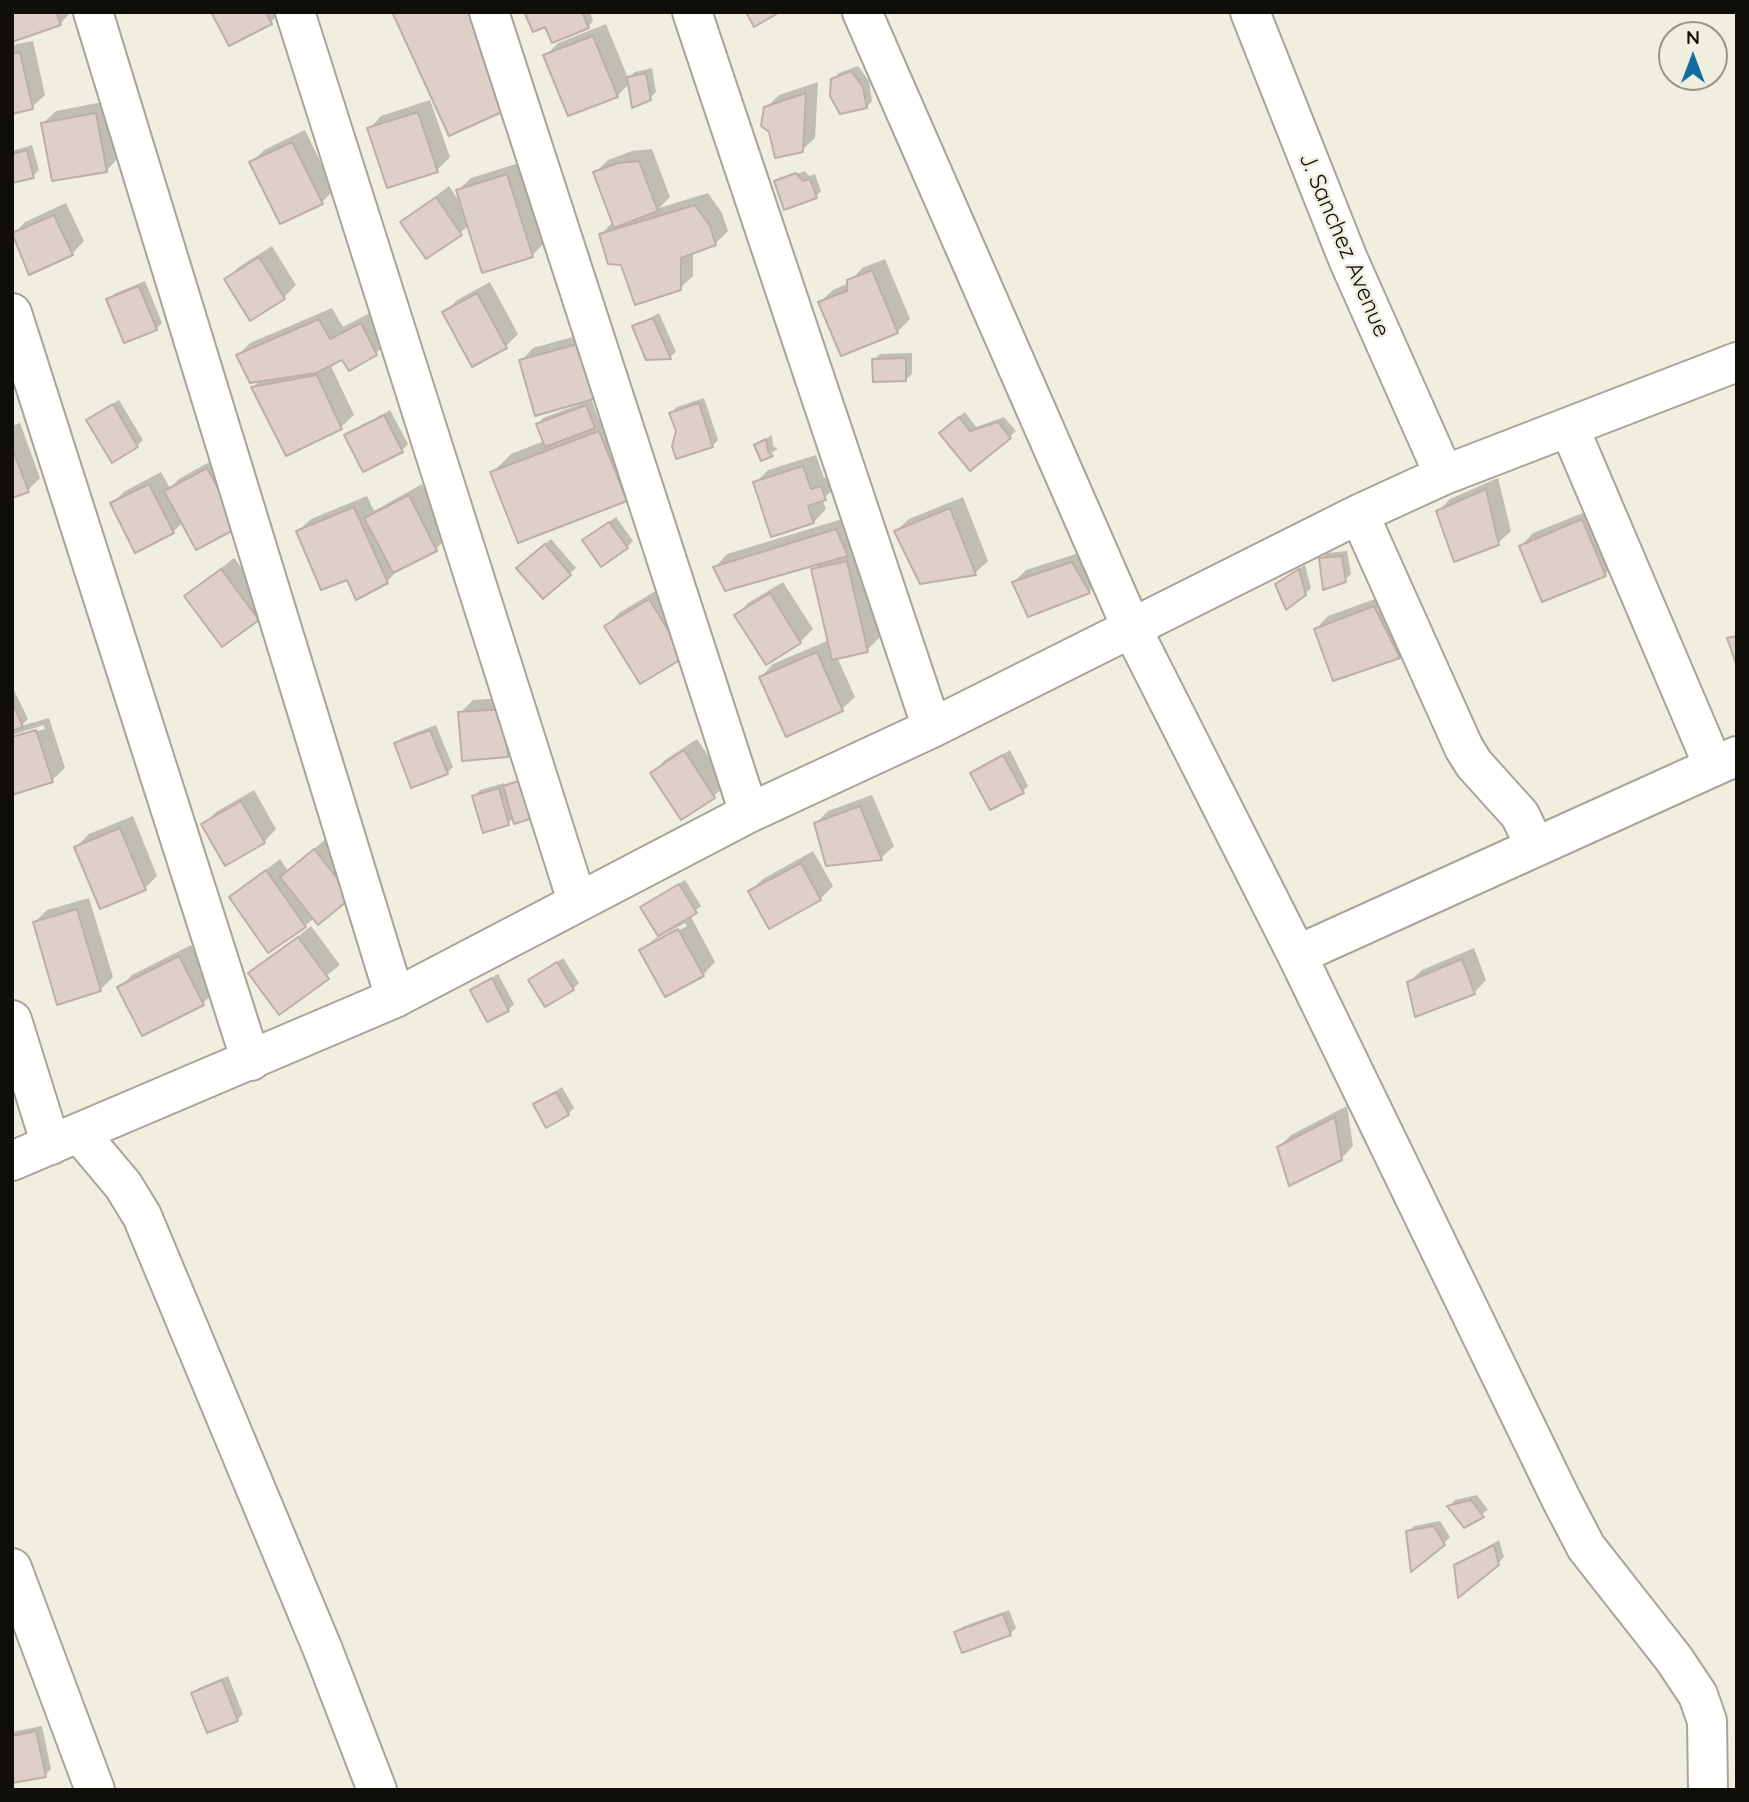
<!DOCTYPE html>
<html>
<head>
<meta charset="utf-8">
<style>
	body { margin:0 }
	#map { position:relative; width:1749px; height:1802px; overflow:hidden; background:#f0eedf; font-family:Quicksand,sans-serif }
	canvas { display:block }
	.frame { position:absolute; inset:0; border:14px solid #0f0e09; pointer-events:none }
	.north { position:absolute; left:1658px; top:21px; width:70px; height:70px; box-sizing:border-box; background:#f0eedf; border:2px solid #969489; border-radius:50%; rotate:0deg; font-size:19px; font-weight:700; line-height:28px; text-align:center; color:#0f0e09 }
	.north::after { content:''; display:block; margin:auto; width:24px; height:32px; background:#116e9d; clip-path:polygon(50% 0,100% 100%,50% 72%,0 100%) }
</style>
</head>
<body>
<div id="map">
<canvas width="1749" height="1802"></canvas>
<div class="frame"></div>
<div class="north">N</div>
</div>
<script>
const context = document.querySelector('canvas').getContext('2d');
context.lineJoin = 'round';
function fill(path, color) { context.fillStyle = color; context.fill(path, 'evenodd'); }
const toPath = rows => new Path2D(rows.map(r => 'M' + r).join(''));
function strokePath(path, color, width, dash) { context.strokeStyle = color; context.lineWidth = width; context.lineCap = dash ? 'butt' : 'round'; context.setLineDash(dash || []); context.stroke(path); }
function drawText(font, color, halo, rows, align = 'center') {
  context.font = font + ' Quicksand,sans-serif'; context.lineWidth = 5; context.setLineDash([]); context.textBaseline = 'middle'; context.strokeStyle = halo; context.fillStyle = color; for (const [text, x, y, turn = 0] of rows) {
    context.save(); context.translate(x, y); context.rotate((+turn || 0) * Math.PI / 180); context.textAlign = isNaN(turn) ? turn : align; if (halo) context.strokeText(text, 0, 0); context.fillText(text, 0, 0); context.restore();
  }
}
fill(toPath([
	[12,12,71,12,60,24],
	[213,12,281,12,271,22],
	[529,12,590,12,593,21,588,27,546,25],
	[606,24,628,78,635,72,652,68,656,92,650,98,630,83,617,96,545,56,558,43],
	[33,41,45,95,32,107,12,112,12,45],
	[858,66,869,81,872,101,867,107,833,80,839,73],
	[818,82,815,138,802,150,771,131,766,108,779,95],
	[430,100,450,157,437,170,369,129,381,116],
	[108,101,119,157,107,170,43,123,56,111],
	[305,130,334,190,322,202,251,163,264,150],
	[32,145,39,170,33,176,12,181,12,151],
	[652,149,670,197,659,208,708,193,722,213,728,231,715,244,693,252,693,276,680,288,623,263,601,234,613,222,595,173,608,160,632,151],
	[519,163,544,243,532,256,469,226,427,257,402,222,449,186,461,204,458,190,471,178],
	[805,171,809,176,815,174,821,191,816,196,776,181,781,176,781,180],
	[66,203,84,241,72,254,30,272,13,235,25,222],
	[272,246,296,285,283,298,226,279,239,267],
	[885,259,910,319,897,332,820,302,833,290,849,283,862,268],
	[145,281,162,323,156,329,108,299,114,294],
	[490,282,518,334,506,346,444,313,457,300],
	[332,308,343,327,374,311,389,341,376,353,350,368,342,357,330,364,354,415,341,427,287,454,253,387,261,380,238,355,250,343],
	[659,313,676,352,670,357,634,327],
	[598,330,591,398,599,420,618,413,645,481,626,500,492,473,511,454,544,441,538,424,543,418,583,403,521,361,533,348],
	[912,353,912,374,906,379,874,360,880,354],
	[704,398,718,440,712,446,678,431,671,413,677,407],
	[119,400,143,440,137,446,89,420],
	[390,410,408,444,402,450,347,435],
	[965,412,976,427,1004,417,1016,431,970,469,947,427],
	[20,423,40,478,28,490,12,496,12,426],
	[772,435,773,446,778,449,762,458,756,445],
	[816,455,824,478,834,474,838,486,822,499,826,509,814,522,755,483,768,470],
	[220,456,238,525,183,522,173,532,136,550,112,503,125,491,161,472,170,488,179,479],
	[1498,478,1511,531,1498,543,1438,512,1450,499],
	[422,484,449,536,436,549,399,568,387,582,347,578,298,531,311,519,367,496,374,511],
	[963,497,988,561,975,573,921,582,896,531,909,519],
	[1595,508,1617,562,1605,574,1521,546,1533,533],
	[616,517,633,541,627,547,590,535],
	[849,517,859,542,850,552,860,549,880,637,867,650,837,657,855,697,842,709,761,677,773,664,829,640,813,570,821,562,715,567,727,554],
	[551,539,576,568,543,596,524,562],
	[1085,551,1101,579,1089,592,1014,582,1026,570],
	[1347,551,1351,574,1345,580,1321,559,1327,553],
	[234,558,270,606,258,619,186,596],
	[1305,565,1311,588,1305,594,1277,584],
	[783,582,813,629,800,642,736,616,748,603],
	[662,587,696,643,606,626,619,613],
	[1386,595,1412,645,1399,657,1316,629,1328,616],
	[12,686,28,719,21,726,49,718,65,768,52,780,12,738,45,729,44,725,12,735],
	[517,697,520,743,508,756,460,713,473,700],
	[436,725,453,767,447,773,396,744,402,738],
	[697,739,727,784,714,796,682,818,652,773,665,760],
	[1010,750,1028,786,1023,791,972,773],
	[534,774,509,782,514,818,508,823,474,796,480,790,504,783,505,786,511,781],
	[254,790,276,829,264,842,203,825,216,812],
	[872,795,894,846,881,858,827,864,816,823,828,811],
	[133,816,157,876,145,888,76,847,89,834],
	[327,838,363,884,269,951,231,897,280,859,288,871],
	[813,851,833,886,820,899,770,926,750,891,763,879],
	[685,880,701,906,690,915,715,962,703,975,642,950,659,935,642,907],
	[685,923,687,926,654,944,654,940],
	[89,898,113,977,100,990,35,922,47,910],
	[311,926,340,965,279,1013,251,974],
	[191,945,215,991,203,1003,119,988,132,975],
	[1474,948,1486,980,1474,993,1409,982,1422,970],
	[563,958,579,983,573,989,530,981],
	[498,974,514,1004,508,1010,472,990],
	[562,1087,574,1108,568,1114,535,1105],
	[1347,1106,1353,1146,1341,1159,1279,1147,1291,1135],
	[1477,1495,1488,1510,1464,1526,1449,1506,1455,1500],
	[1440,1521,1450,1537,1444,1543,1408,1532,1414,1526],
	[1499,1540,1504,1557,1498,1563,1456,1565],
	[1009,1610,1016,1628,1010,1634,956,1633,962,1627],
	[228,1676,243,1714,238,1719,208,1730,193,1693,199,1688],
	[42,1726,51,1769,45,1775,12,1782,12,1732]
]), '#0003');
const building = toPath([
	[12,12,56,12,61,25,12,42,12,12],
	[211,12,266,12,272,24,229,46,211,12],
	[397,12,469,12,513,107,449,136,393,14,397,12],
	[529,12,582,12,589,28,552,43,545,27,533,32,525,14,529,12],
	[746,12,780,12,754,27,746,12],
	[593,36,618,97,568,116,543,55,593,36],
	[20,52,33,109,12,114,12,54,20,52],
	[851,71,863,87,867,108,840,114,830,96,831,79,851,71],
	[646,73,651,100,632,108,627,77,646,73],
	[806,93,803,152,775,158,769,132,761,126,764,107,806,93],
	[418,112,438,172,387,188,367,128,418,112],
	[96,113,107,172,52,181,41,123,96,113],
	[292,142,323,204,280,224,249,162,292,142],
	[27,150,34,178,12,183,12,154,27,150],
	[639,161,658,211,614,228,593,172,618,163,639,161],
	[796,173,803,181,810,179,817,198,784,210,774,181,796,173],
	[507,174,533,257,482,273,456,190,507,174],
	[436,197,462,235,426,259,400,222,436,197],
	[695,205,710,226,716,245,681,258,681,290,635,305,621,265,608,264,599,234,695,205],
	[54,215,73,255,29,275,12,233,54,215],
	[259,257,285,299,250,321,224,279,259,257],
	[872,270,898,333,841,356,818,302,847,291,847,280,872,270],
	[139,286,157,330,124,343,106,299,139,286],
	[477,293,507,348,472,367,442,312,477,293],
	[653,318,671,359,646,360,632,326,653,318],
	[319,319,330,339,361,323,377,355,349,371,342,360,316,373,250,383,236,355,319,319],
	[585,342,601,397,535,416,519,360,585,342],
	[906,358,906,381,873,382,872,359,906,358],
	[317,375,342,429,286,456,251,387,317,375],
	[699,403,713,447,676,459,672,446,676,431,669,413,699,403],
	[113,404,138,447,112,463,86,420,113,404],
	[586,405,595,428,545,447,536,424,586,405],
	[384,415,403,452,363,472,344,435,384,415],
	[959,417,970,431,998,422,1011,438,970,471,939,433,959,417],
	[599,431,627,501,518,543,490,472,599,431],
	[766,439,768,452,773,456,761,461,754,445,766,439],
	[12,448,29,492,12,498,12,448],
	[803,466,811,489,821,486,826,500,808,506,814,523,771,537,753,482,803,466],
	[207,468,239,527,196,550,164,491,207,468],
	[149,484,174,533,135,553,110,503,149,484],
	[1486,489,1499,545,1454,562,1436,511,1486,489],
	[409,495,437,551,393,573,364,518,409,495],
	[354,507,388,583,356,600,347,580,321,590,296,531,354,507],
	[950,508,976,575,920,584,894,531,950,508],
	[1582,519,1606,576,1542,602,1519,546,1582,519],
	[609,522,628,548,601,567,582,540,609,522],
	[836,529,848,556,725,591,713,567,836,529],
	[545,544,571,575,543,599,516,568,545,544],
	[1342,556,1346,582,1323,590,1319,558,1342,556],
	[847,561,868,652,832,660,811,569,847,561],
	[1072,562,1090,593,1028,617,1012,582,1072,562],
	[221,569,259,620,222,647,184,596,221,569],
	[1299,569,1306,595,1286,610,1275,584,1299,569],
	[770,593,801,643,766,665,734,615,770,593],
	[649,599,685,657,640,684,604,626,649,599],
	[1374,606,1400,658,1333,681,1314,629,1374,606],
	[1737,636,1737,667,1727,638,1737,636],
	[817,652,843,711,786,737,759,677,817,652],
	[12,701,23,727,12,731,12,701],
	[505,709,508,757,462,761,458,712,505,709],
	[36,730,53,782,12,795,12,737,36,730],
	[430,730,448,774,411,788,394,743,430,730],
	[684,750,715,798,681,820,650,773,684,750],
	[1003,755,1024,793,990,810,970,773,1003,755],
	[528,778,539,816,514,824,503,786,528,778],
	[499,788,509,825,483,833,472,796,499,788],
	[241,801,265,843,225,866,201,824,241,801],
	[860,806,882,860,826,866,814,823,860,806],
	[120,828,146,890,100,909,74,847,120,828],
	[314,849,352,897,318,925,280,877,314,849],
	[801,863,821,900,769,929,748,891,801,863],
	[266,870,306,927,268,953,229,897,266,870],
	[679,884,697,913,658,936,640,907,679,884],
	[77,909,101,991,57,1005,33,922,77,909],
	[678,929,704,976,665,997,639,950,678,929],
	[298,937,329,979,279,1015,248,973,298,937],
	[179,956,204,1005,142,1036,117,987,179,956],
	[1462,959,1475,994,1415,1017,1407,982,1462,959],
	[557,962,574,990,545,1007,528,980,557,962],
	[492,978,509,1011,487,1022,470,990,492,978],
	[556,1092,569,1115,546,1128,533,1104,556,1092],
	[1335,1117,1342,1160,1289,1186,1277,1147,1335,1117],
	[1471,1500,1484,1517,1464,1528,1447,1506,1471,1500],
	[1434,1526,1445,1545,1411,1572,1406,1531,1434,1526],
	[1494,1545,1499,1565,1458,1598,1454,1565,1494,1545],
	[1003,1614,1011,1635,962,1653,954,1632,1003,1614],
	[222,1680,238,1721,207,1733,191,1693,222,1680],
	[36,1731,46,1777,12,1783,12,1736,36,1731]
]);
fill(building, '#dfcfc9');
strokePath(building, '#beaea9', 2);
const minor = toPath([
	[93,12,395,998],
	[295,12,577,901],
	[489,12,749,813],
	[692,12,932,728],
	[862,12,1132,629,1297,955,1561,1499,1586,1547,1674,1659,1698,1695,1707,1721,1708,1790],
	[1250,12,1348,259,1444,475],
	[12,313,251,1061],
	[1569,427,1713,765],
	[1359,514,1464,748,1474,764,1520,815,1535,846],
	[1297,955,1737,756],
	[12,1020,51,1145],
	[80,1134,123,1185,142,1216,323,1650,377,1790],
	[12,1161,395,998,749,813,932,728,1359,514,1444,475,1737,362],
	[12,1568,95,1790]
]);
strokePath(minor, '#a8a598', 42);
strokePath(minor, '#fff', 38);
drawText('23px', '#0f0e09', '#f0eedf', [
	["J. Sanchez Avenue",1344,245,67]
]);
</script>
</body>
</html>
